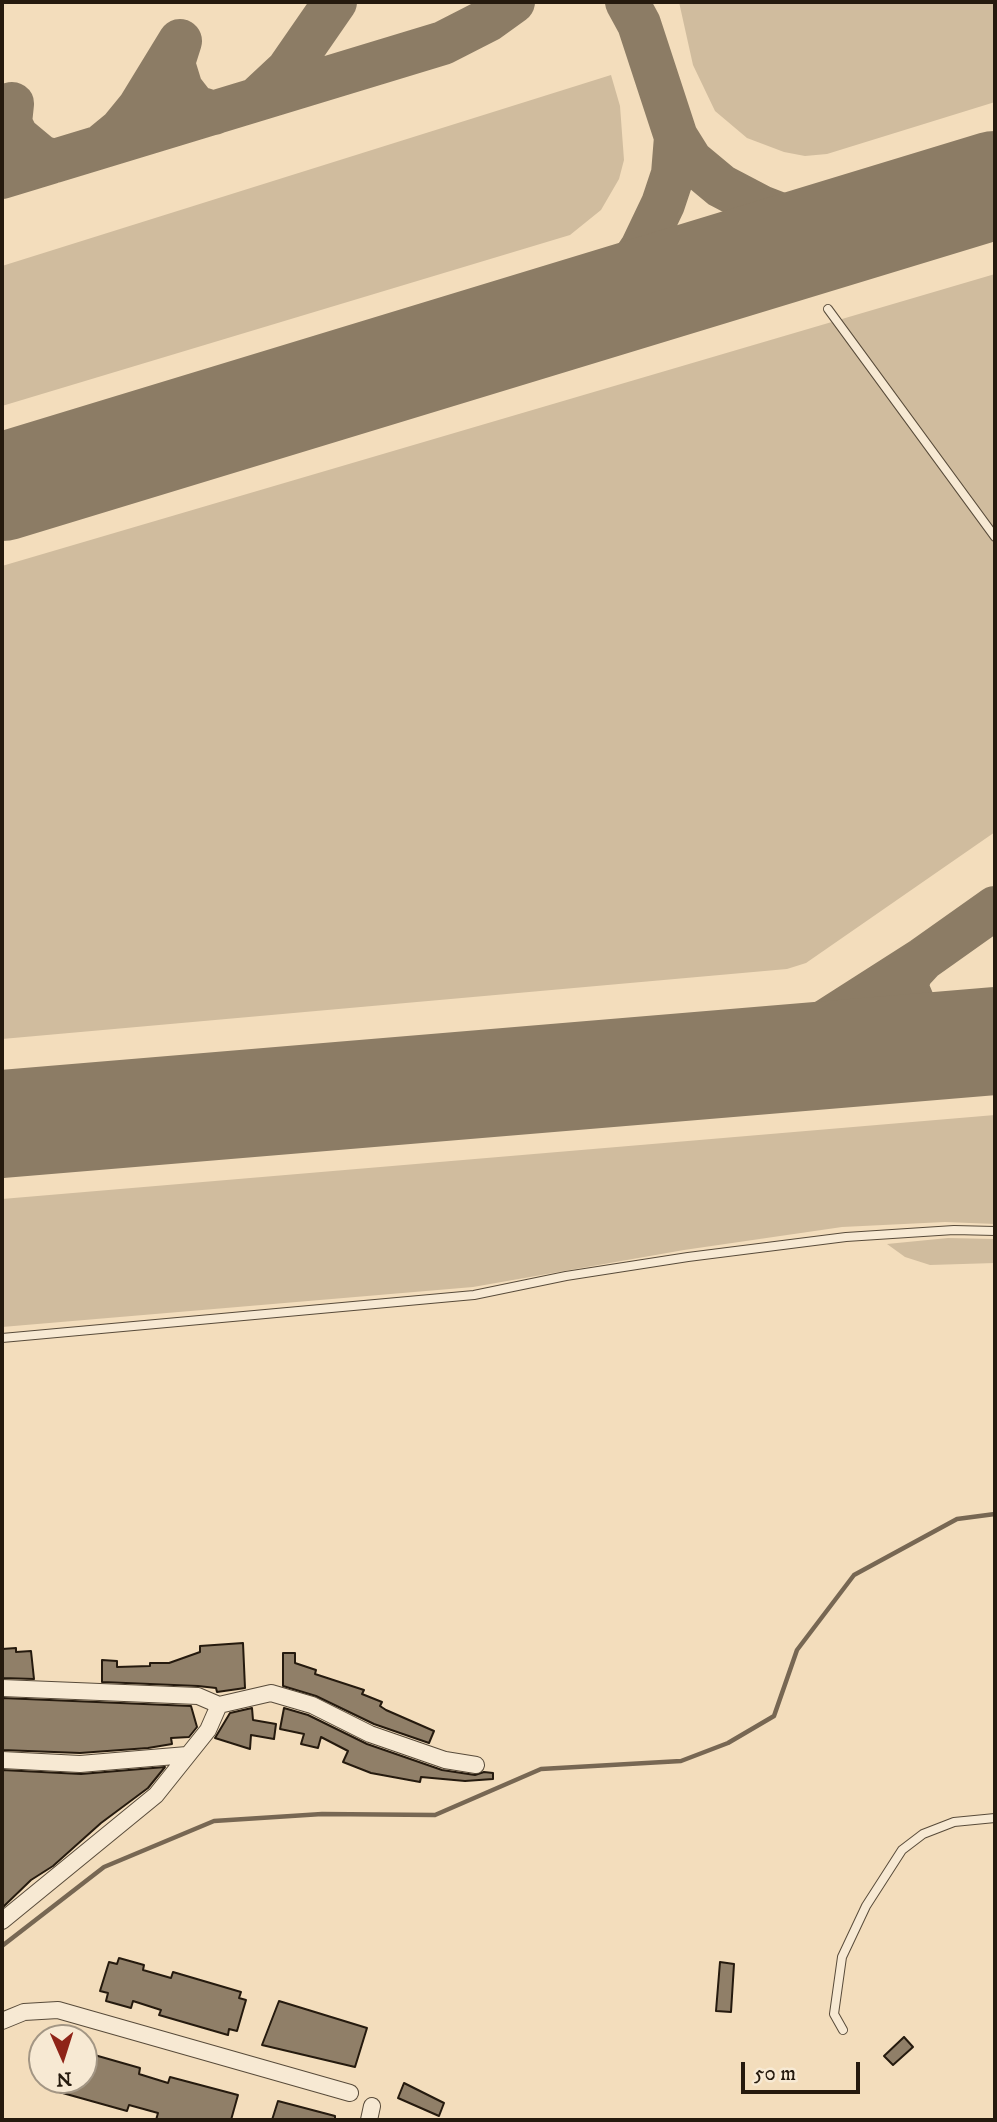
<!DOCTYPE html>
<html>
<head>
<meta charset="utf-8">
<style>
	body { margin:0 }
	#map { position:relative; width:997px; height:2122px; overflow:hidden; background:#f3ddbc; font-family:"IM FELL DW Pica",serif }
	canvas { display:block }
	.frame { position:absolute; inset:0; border:4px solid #251a0e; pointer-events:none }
	.north { position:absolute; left:28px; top:2024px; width:70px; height:70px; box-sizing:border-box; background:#f7e9d3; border:2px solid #a39684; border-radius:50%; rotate:177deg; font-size:19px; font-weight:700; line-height:28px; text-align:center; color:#251a0e }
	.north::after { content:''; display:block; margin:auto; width:24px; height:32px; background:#8f2418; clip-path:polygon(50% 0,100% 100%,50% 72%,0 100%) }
	.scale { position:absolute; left:741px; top:2062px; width:119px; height:32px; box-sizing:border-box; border:4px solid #251a0e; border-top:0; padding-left:9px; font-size:21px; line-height:24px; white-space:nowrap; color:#251a0e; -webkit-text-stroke:5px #f7e9d3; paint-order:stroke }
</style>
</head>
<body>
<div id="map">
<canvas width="997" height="2122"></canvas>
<div class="frame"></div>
<div class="north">N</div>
<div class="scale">50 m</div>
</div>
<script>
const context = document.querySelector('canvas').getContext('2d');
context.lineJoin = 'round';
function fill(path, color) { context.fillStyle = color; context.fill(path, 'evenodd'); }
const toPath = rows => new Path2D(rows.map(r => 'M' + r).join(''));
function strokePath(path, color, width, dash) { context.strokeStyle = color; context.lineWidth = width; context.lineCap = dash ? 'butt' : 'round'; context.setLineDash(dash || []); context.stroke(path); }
fill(toPath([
	[679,2,995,2,995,102,827,154,805,156,784,152,747,138,715,111,693,65],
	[611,75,620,106,624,160,619,179,601,210,570,235,2,406,2,266],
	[995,274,995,832,806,963,787,969,2,1039,2,566],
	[995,1115,995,1224,945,1222,842,1227,684,1250,473,1287,2,1327,2,1199],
	[948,1238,995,1239,995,1263,930,1265,905,1257,887,1244]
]), '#d0bc9e');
strokePath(toPath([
	[2,1946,104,1867,214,1821,322,1814,435,1815,541,1769,681,1761,728,1743,774,1716,797,1650,854,1575,957,1519,995,1514]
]), '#776753', 4.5);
strokePath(toPath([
	[627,2,639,24,676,137],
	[258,98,288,70,335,2],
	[2,118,12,104,10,123,17,137,41,157,54,161],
	[104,144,121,130,139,108,180,41,173,63,181,89,195,107,214,113],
	[2,177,443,43,488,20,513,2],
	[605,303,642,248,663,204,673,174,676,137,691,161,721,186,761,207,831,234],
	[923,959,911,972,906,986,917,1012,931,1022,958,1033,995,1038],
	[765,1060,923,959,995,908]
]), '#8c7c65', 44);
strokePath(toPath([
	[2,487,995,185],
	[2,1124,995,1041]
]), '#8c7c65', 108);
const building = toPath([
	[243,1643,245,1688,217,1692,216,1688,198,1686,102,1682,102,1660,117,1661,117,1667,150,1666,150,1663,169,1663,200,1652,200,1646,243,1643],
	[16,1648,16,1652,31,1651,34,1679,2,1678,2,1649,16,1648],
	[283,1653,295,1653,295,1663,316,1670,315,1674,364,1690,362,1694,382,1702,380,1706,386,1710,434,1731,429,1743,374,1724,316,1696,283,1686,283,1653],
	[2,1698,191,1706,197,1727,189,1737,171,1738,172,1744,148,1748,80,1753,2,1750,2,1698],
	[252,1708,253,1720,276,1724,274,1739,251,1735,250,1749,215,1738,230,1713,252,1708],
	[284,1708,308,1715,367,1744,442,1770,475,1775,484,1772,493,1773,493,1779,465,1781,421,1777,420,1782,371,1773,343,1762,348,1751,321,1737,318,1748,301,1744,304,1734,280,1729,284,1708],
	[165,1767,148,1788,101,1823,53,1866,31,1880,2,1908,2,1770,81,1774,165,1767],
	[119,1958,144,1965,143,1970,171,1978,173,1972,241,1992,239,1998,246,2000,237,2031,229,2029,228,2035,159,2015,161,2010,133,2001,131,2008,106,2001,108,1993,100,1991,109,1962,117,1964,119,1958],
	[720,1962,734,1964,731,2012,716,2011,720,1962],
	[279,2001,367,2028,355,2067,262,2045,279,2001],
	[904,2037,913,2047,893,2065,884,2056,904,2037],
	[84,2052,140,2068,139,2074,168,2083,170,2077,238,2095,231,2120,156,2120,158,2113,129,2105,127,2111,59,2092,62,2080,84,2080,84,2052],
	[404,2083,444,2103,439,2116,398,2098,404,2083],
	[278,2101,335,2116,335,2120,272,2120,278,2101]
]);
fill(building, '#907f68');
strokePath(building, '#251a0e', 2);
const lane = toPath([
	[828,309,995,537],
	[2,1338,474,1295,566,1276,688,1257,846,1237,954,1230,995,1231],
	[843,2030,834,2014,842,1957,866,1906,902,1850,923,1834,954,1822,995,1818]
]);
const street = toPath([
	[2,1688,198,1696,219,1705,271,1693,312,1705,370,1734,445,1760,476,1765],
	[2,1760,80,1764,187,1755],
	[2,1921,156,1795,208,1730,219,1705],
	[2,2021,24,2012,58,2010,350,2093],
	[369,2120,372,2106]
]);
strokePath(lane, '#584b3a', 10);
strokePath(street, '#584b3a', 18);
strokePath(lane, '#f7e9d3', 8);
strokePath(street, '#f7e9d3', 16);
</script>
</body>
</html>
